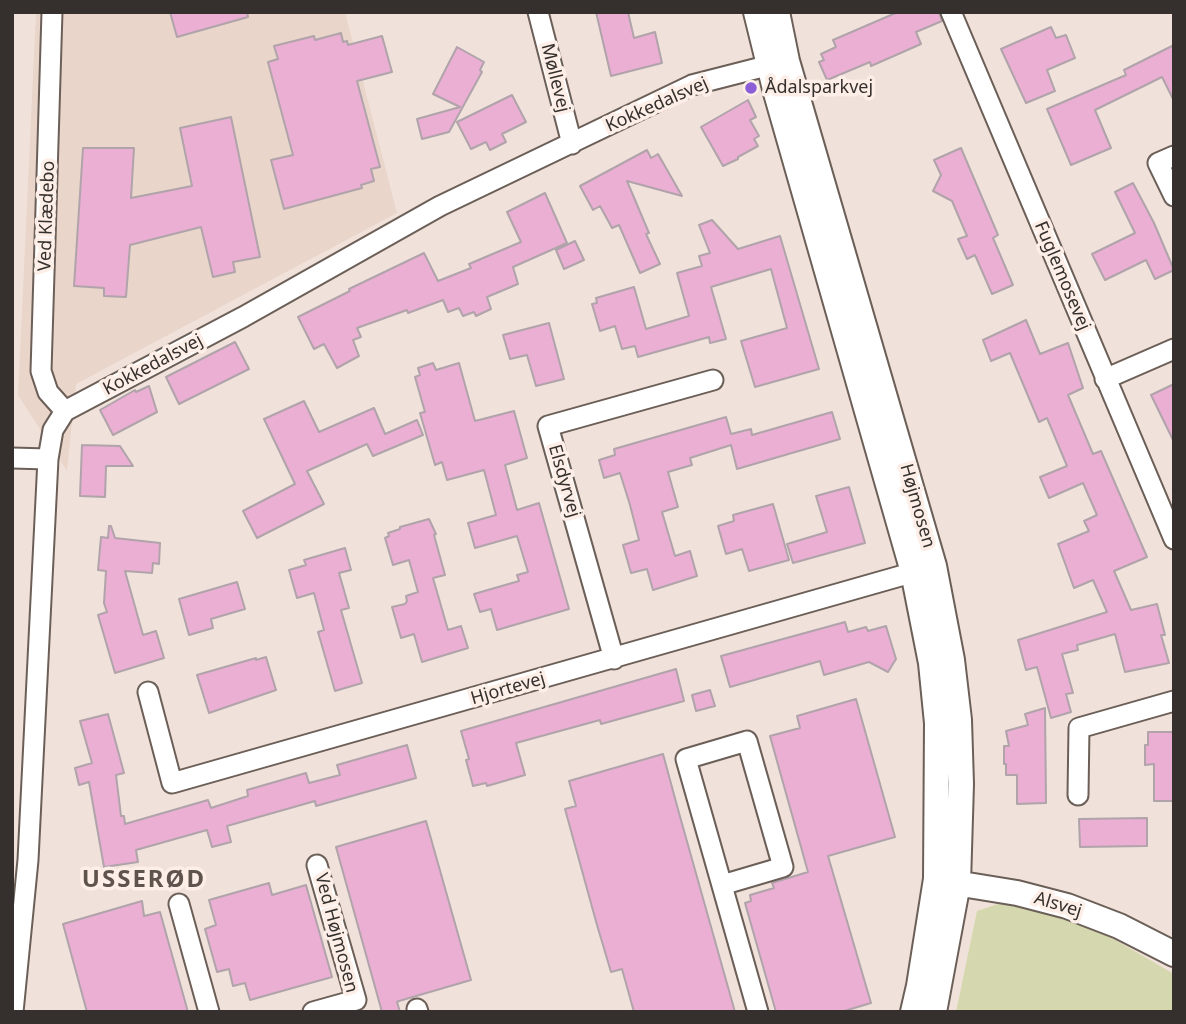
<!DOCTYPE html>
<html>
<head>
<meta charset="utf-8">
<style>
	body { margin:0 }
	#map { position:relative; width:1186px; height:1024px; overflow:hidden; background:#f0e2da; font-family:"Noto Sans",sans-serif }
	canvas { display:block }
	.frame { position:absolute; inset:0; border:14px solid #35302d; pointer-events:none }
</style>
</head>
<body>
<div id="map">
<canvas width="1186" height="1024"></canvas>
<div class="frame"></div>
</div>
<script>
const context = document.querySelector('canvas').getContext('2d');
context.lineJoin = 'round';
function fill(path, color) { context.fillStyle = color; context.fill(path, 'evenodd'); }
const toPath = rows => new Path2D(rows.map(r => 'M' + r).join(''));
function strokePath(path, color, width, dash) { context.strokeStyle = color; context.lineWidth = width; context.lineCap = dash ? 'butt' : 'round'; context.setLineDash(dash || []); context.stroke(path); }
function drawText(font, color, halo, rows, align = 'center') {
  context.font = font + ' "Noto Sans",sans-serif'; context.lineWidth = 7; context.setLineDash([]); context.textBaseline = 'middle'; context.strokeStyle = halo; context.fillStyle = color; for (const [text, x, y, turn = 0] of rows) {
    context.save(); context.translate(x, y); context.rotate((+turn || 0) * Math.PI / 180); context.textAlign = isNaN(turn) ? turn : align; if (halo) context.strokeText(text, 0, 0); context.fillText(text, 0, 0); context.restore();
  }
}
fill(toPath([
	[36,12,345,12,397,213,76,384,67,471,18,395]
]), '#e9d5c9');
fill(toPath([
	[1001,903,1058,917,1112,938,1174,974,1174,1012,956,1012,977,911]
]), '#d5d8ae');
const building = toPath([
	[170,12,247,12,248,17,177,37,170,12],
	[596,12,628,12,634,38,655,32,662,63,611,76,596,12],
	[898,12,939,12,942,21,916,32,921,44,871,66,870,62,827,80,819,62,824,60,821,54,836,47,833,40,898,12],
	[1051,27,1056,38,1066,35,1075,58,1047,70,1055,91,1026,103,1001,49,1051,27],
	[341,33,343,42,347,41,348,45,382,36,392,72,357,81,380,167,371,169,374,181,361,185,362,188,284,209,271,160,293,155,268,62,278,59,274,46,314,36,315,40,341,33],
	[1174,45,1174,101,1162,77,1095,110,1111,148,1071,165,1047,109,1126,75,1124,70,1174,45],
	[457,47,484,62,480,70,482,72,449,132,422,139,417,119,460,107,433,94,457,47],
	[512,95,526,122,502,134,506,142,490,150,486,142,471,149,457,122,512,95],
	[748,100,756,117,750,120,759,136,754,139,758,146,738,157,738,159,723,166,701,127,748,100],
	[231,117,260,257,233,262,235,272,213,277,201,227,130,245,126,297,104,296,104,288,74,286,83,148,134,148,131,198,192,186,180,128,231,117],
	[961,148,998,235,993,238,1013,285,992,294,975,255,967,259,958,239,967,236,952,201,933,191,941,175,934,160,961,148],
	[647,150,651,158,658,154,682,196,627,181,649,233,646,234,660,264,640,273,619,225,612,228,600,206,593,210,580,186,647,150],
	[1133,183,1154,223,1174,270,1155,279,1146,260,1105,280,1092,254,1135,233,1115,192,1133,183],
	[545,193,567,243,513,267,518,284,487,297,491,309,476,316,474,312,463,316,459,308,448,312,443,300,408,313,407,310,357,328,361,337,353,340,359,356,337,368,324,344,314,349,298,317,350,291,349,289,424,253,438,281,471,268,469,264,521,242,507,212,545,193],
	[712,220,738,249,780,236,819,369,755,387,741,341,787,328,771,269,711,287,726,339,710,343,709,337,638,357,635,346,622,349,615,326,600,331,592,304,597,303,596,298,634,287,646,329,689,316,677,273,702,266,699,256,710,253,699,225,712,220],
	[575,241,584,260,564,269,556,250,575,241],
	[1026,320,1040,354,1068,343,1083,388,1068,395,1093,454,1101,451,1147,557,1114,571,1131,610,1157,604,1165,635,1161,635,1169,663,1125,672,1115,634,1077,645,1078,650,1062,654,1073,693,1066,694,1071,712,1051,718,1037,667,1026,670,1018,640,1107,612,1093,580,1074,588,1058,544,1089,531,1084,521,1097,515,1083,483,1049,498,1040,477,1067,466,1047,418,1039,422,1010,353,991,361,983,340,1026,320],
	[549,323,564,379,536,386,527,355,510,359,503,335,549,323],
	[235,342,249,369,179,404,166,377,235,342],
	[433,363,436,370,459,363,475,421,514,411,527,458,505,465,517,510,539,503,569,609,497,630,491,609,480,612,474,594,519,581,517,575,528,572,517,536,475,548,468,523,496,515,484,470,447,480,442,462,435,465,420,413,425,412,415,377,420,375,418,368,433,363],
	[1174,384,1174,442,1151,395,1174,384],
	[149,386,157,412,113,435,100,410,135,390,136,392,149,386],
	[304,401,319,432,374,408,385,434,417,420,423,435,373,456,367,444,307,471,324,504,257,538,243,511,295,484,264,419,304,401],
	[832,412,840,439,737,469,731,445,690,458,692,465,668,472,678,507,662,512,675,556,690,551,697,576,653,590,647,569,631,573,623,545,639,540,630,505,620,473,604,478,599,460,615,455,614,449,726,417,731,434,751,429,752,435,832,412],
	[82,445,120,446,133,466,106,466,105,497,80,496,82,445],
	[849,487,865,543,793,563,787,544,827,532,816,496,849,487],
	[773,504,789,560,749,571,742,549,726,554,718,526,734,521,733,515,773,504],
	[429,519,436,534,434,535,445,575,433,578,448,630,461,626,468,648,422,662,414,634,401,638,392,607,405,604,407,601,406,596,418,592,409,560,393,565,385,538,389,536,388,533,400,529,400,527,429,519],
	[109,526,111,526,115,538,160,543,159,564,153,563,152,573,125,571,143,635,156,631,164,658,115,673,98,615,107,612,104,603,106,571,98,570,101,537,108,538,109,526],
	[345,548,351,570,339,573,349,608,341,610,362,683,335,691,318,632,324,630,314,593,297,598,289,570,306,565,304,560,345,548],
	[237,582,245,609,211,619,213,628,189,635,179,599,237,582],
	[845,622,848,632,866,627,868,631,886,626,896,659,888,672,869,662,824,675,820,661,730,687,721,656,845,622],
	[266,657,276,690,209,713,197,675,256,658,256,660,266,657],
	[676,669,684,701,601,724,600,720,516,743,525,775,487,786,486,783,473,786,466,760,469,759,461,731,676,669],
	[710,690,715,706,696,711,692,695,710,690],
	[856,699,895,837,828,856,871,1003,841,1012,776,1012,745,903,751,901,750,895,774,888,772,883,808,872,770,736,800,728,797,716,856,699],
	[1045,708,1046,803,1017,804,1017,775,1006,775,1006,764,1004,764,1004,746,1009,746,1006,731,1028,725,1025,714,1045,708],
	[108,714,124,773,116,775,121,816,124,816,125,824,208,800,211,808,248,796,247,790,306,773,309,783,340,775,337,765,407,745,416,778,316,806,315,801,227,826,231,842,212,847,207,830,136,850,138,862,104,867,89,782,79,785,75,768,92,763,80,721,108,714],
	[1148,732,1174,732,1174,801,1154,801,1154,764,1145,765,1145,745,1148,745,1148,732],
	[663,754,679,813,735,1012,634,1012,622,969,611,972,597,925,565,809,576,806,569,781,663,754],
	[1147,818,1147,846,1080,847,1079,819,1147,818],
	[426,821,471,980,399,1001,397,1002,400,1012,382,1012,336,847,426,821],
	[269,883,272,895,306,885,332,977,250,1000,245,983,233,986,229,969,217,972,205,929,216,925,209,900,269,883],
	[142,901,144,916,160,912,188,1012,87,1012,63,924,142,901]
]);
fill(building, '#eaafd3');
strokePath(building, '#b0a3aa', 2);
const minor = toPath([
	[52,12,41,371,48,392,65,411],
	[538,12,572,144],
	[951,12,1174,539],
	[1174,156,1158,163,1174,196],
	[1105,379,1174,349],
	[12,458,48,459],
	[614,659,548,426,713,380],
	[148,692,172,783,925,569],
	[1078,795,1079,728,1174,701],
	[722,885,783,867,747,741,686,759,758,1012],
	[179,904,209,1012],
	[417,1009,418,1012],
	[13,1012,28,860,48,459,53,430,65,411,243,317,440,206,692,85,782,62],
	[313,1012,356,1000,317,865]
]);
const tertiary = toPath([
	[756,12,776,93,913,572,931,663,937,723,936,879,919,986,913,1012],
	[777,12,787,61,934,566,952,660,959,720,961,784,958,883,934,1012],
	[943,881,1017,893,1067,906,1119,926,1174,954]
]);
strokePath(minor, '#6b5f58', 23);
strokePath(tertiary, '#6b5f58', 28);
strokePath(minor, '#fff', 19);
strokePath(tertiary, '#fff', 24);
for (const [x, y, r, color] of [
	[751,88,7,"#8b5dd7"]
]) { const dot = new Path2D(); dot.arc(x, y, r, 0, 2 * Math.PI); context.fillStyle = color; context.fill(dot); strokePath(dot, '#fdefe7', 2.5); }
drawText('18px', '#35302d', '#fdefe7', [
	["Møllevej",555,78,76],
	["Kokkedalsvej",657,105,-24],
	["Ved Klædebo",47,216,-88],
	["Fuglemosevej",1062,276,67],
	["Kokkedalsvej",153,365,-28],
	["Elsdyrvej",564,481,74],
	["Højmosen",917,506,74],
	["Hjortevej",508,689,-16],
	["Alsvej",1058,905,17],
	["Ved Højmosen",336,933,75]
]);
drawText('18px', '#35302d', '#fdefe7', [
	["Ådalsparkvej",765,88]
], 'left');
context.letterSpacing = '2px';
drawText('bold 24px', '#5f544d', '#fdefe7', [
	["USSERØD",144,880]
]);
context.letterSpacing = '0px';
</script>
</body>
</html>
